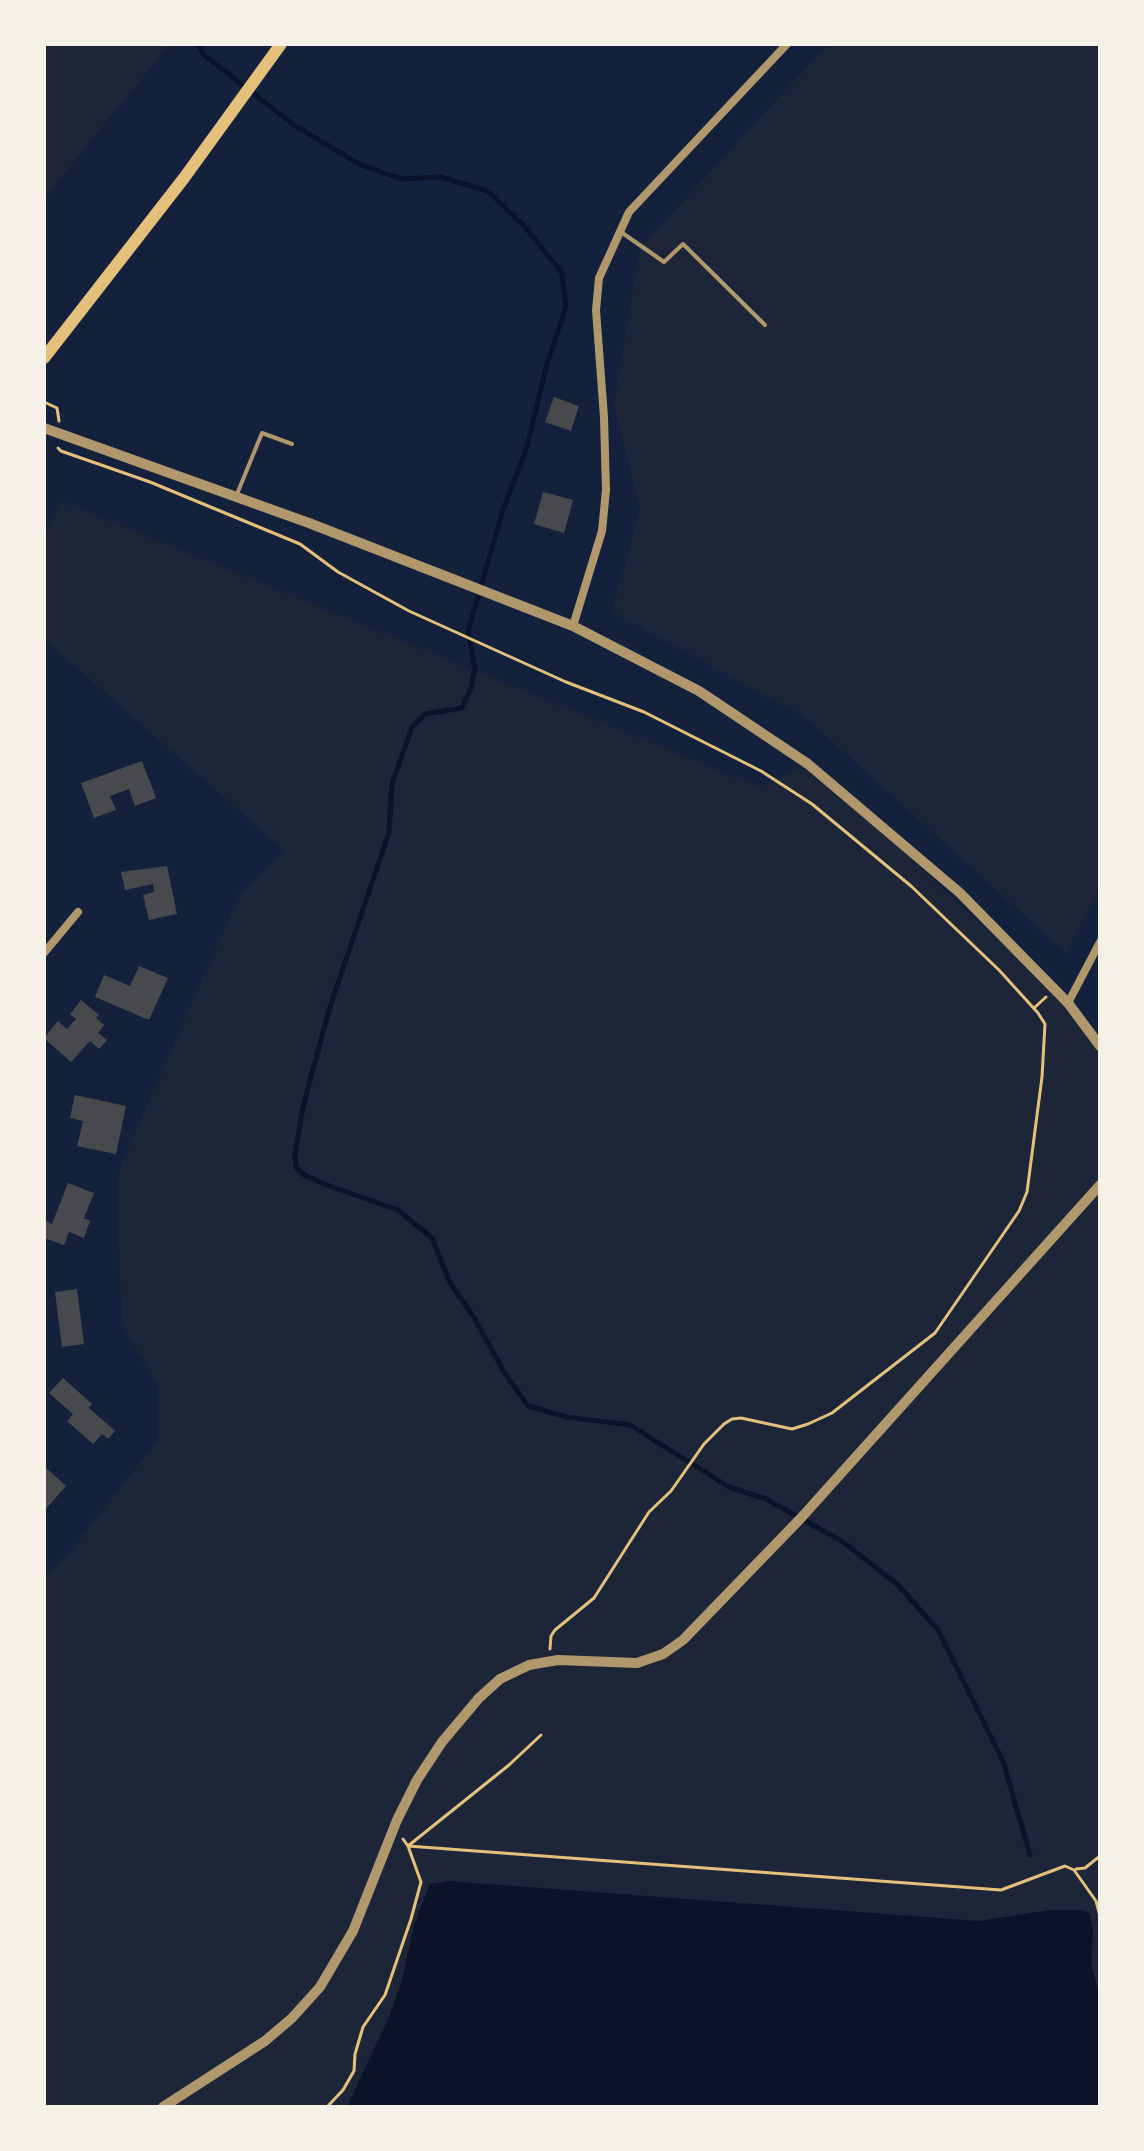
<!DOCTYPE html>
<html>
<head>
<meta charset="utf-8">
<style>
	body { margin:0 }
	#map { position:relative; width:1144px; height:2151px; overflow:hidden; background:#14213d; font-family:"Times New Roman",serif }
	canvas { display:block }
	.frame { position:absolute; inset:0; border:46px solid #f6f1e7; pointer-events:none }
</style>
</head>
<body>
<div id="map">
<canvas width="1144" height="2151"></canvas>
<div class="frame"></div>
</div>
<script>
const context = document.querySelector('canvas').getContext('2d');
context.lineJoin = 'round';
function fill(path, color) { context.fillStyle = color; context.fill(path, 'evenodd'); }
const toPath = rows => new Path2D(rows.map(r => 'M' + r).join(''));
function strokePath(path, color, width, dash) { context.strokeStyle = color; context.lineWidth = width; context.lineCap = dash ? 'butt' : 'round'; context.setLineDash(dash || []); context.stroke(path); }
fill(toPath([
	[44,44,170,44,44,198],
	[828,44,1100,44,1100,887,1066,953,805,717,612,612,640,509,614,405,640,248],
	[63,502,759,787,811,763,954,900,1068,1003,1100,1046,1100,2107,44,2107,44,1578,69,1553,158,1440,159,1386,125,1331,121,1305,117,1189,121,1164,239,896,285,851,44,639,44,535]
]), '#1d2539');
fill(toPath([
	[448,1881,979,1921,1050,1910,1082,1910,1090,1914,1093,1932,1091,1964,1100,1998,1100,2107,347,2107,389,2017,402,1980,414,1925,430,1884]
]), '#0b132b');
strokePath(toPath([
	[197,44,204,55,294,125,361,165,402,179,441,177,488,191,526,228,562,273,566,307,547,364,527,447,503,510,468,631,475,668,471,688,462,708,425,714,412,727,392,784,389,832,329,1010,303,1107,295,1155,296,1167,304,1175,327,1185,398,1210,432,1238,450,1283,475,1319,504,1372,528,1406,567,1417,630,1425,729,1487,766,1499,843,1542,898,1585,938,1630,1003,1761,1030,1855]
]), '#0b132b', 5);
fill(toPath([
	[554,397,579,406,571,431,545,422],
	[543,492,573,500,564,533,534,524],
	[142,761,156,798,135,806,129,789,110,796,116,810,94,818,81,783],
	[167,866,177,914,149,920,143,895,154,892,153,884,125,890,121,872],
	[139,966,168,978,149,1020,95,997,104,975,130,986],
	[81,1000,99,1015,96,1018,104,1025,98,1033,107,1040,99,1049,90,1041,71,1062,44,1038,58,1021,67,1029,76,1019,70,1014],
	[75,1095,126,1106,116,1154,77,1146,83,1121,70,1118],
	[68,1183,94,1193,84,1218,90,1221,84,1238,69,1232,64,1245,44,1238,44,1226,46,1221,52,1224],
	[77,1289,84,1344,62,1347,55,1292],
	[63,1378,92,1404,89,1408,115,1431,108,1439,102,1434,93,1444,67,1421,73,1414,49,1393],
	[44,1466,66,1486,44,1511]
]), '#48494c');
strokePath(toPath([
	[44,402,57,408,59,421],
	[58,448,61,451,150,482,300,544,338,572,409,611,566,682,644,712,761,771,812,804,911,886,999,970,1038,1013,1045,1024,1042,1077,1027,1192,1019,1211,935,1333,832,1413,808,1424,792,1429,741,1418,732,1419,724,1424,704,1444,671,1491,649,1512,594,1598,555,1630,551,1636,550,1649],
	[1034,1008,1046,997],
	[403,1839,408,1846,1001,1890,1065,1866,1074,1870,1096,1901,1100,1916],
	[1076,1869,1085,1868,1100,1856],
	[327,2107,343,2090,354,2071,355,2054,363,2027,385,1995,411,1919,421,1882,408,1846,509,1765,541,1735]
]), '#e5c07b', 3);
strokePath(toPath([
	[621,232,664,262,683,244,765,325],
	[237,494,262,433,292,444]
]), '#b1986c', 4);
strokePath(toPath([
	[573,626,602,531,606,490,604,417,596,310,599,278,629,212,787,44],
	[44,953,78,912],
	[1068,1003,1100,942]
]), '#b1986c', 8);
strokePath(toPath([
	[44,428,309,523,573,626,699,691,808,764,960,893,1068,1003,1100,1046],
	[163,2107,265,2041,292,2018,320,1987,353,1931,397,1820,417,1780,442,1742,479,1698,500,1679,529,1665,558,1660,637,1663,663,1654,683,1640,801,1518,1100,1185]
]), '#b1986c', 10);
strokePath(toPath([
	[44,358,184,178,281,44]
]), '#e5c07b', 12);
</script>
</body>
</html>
